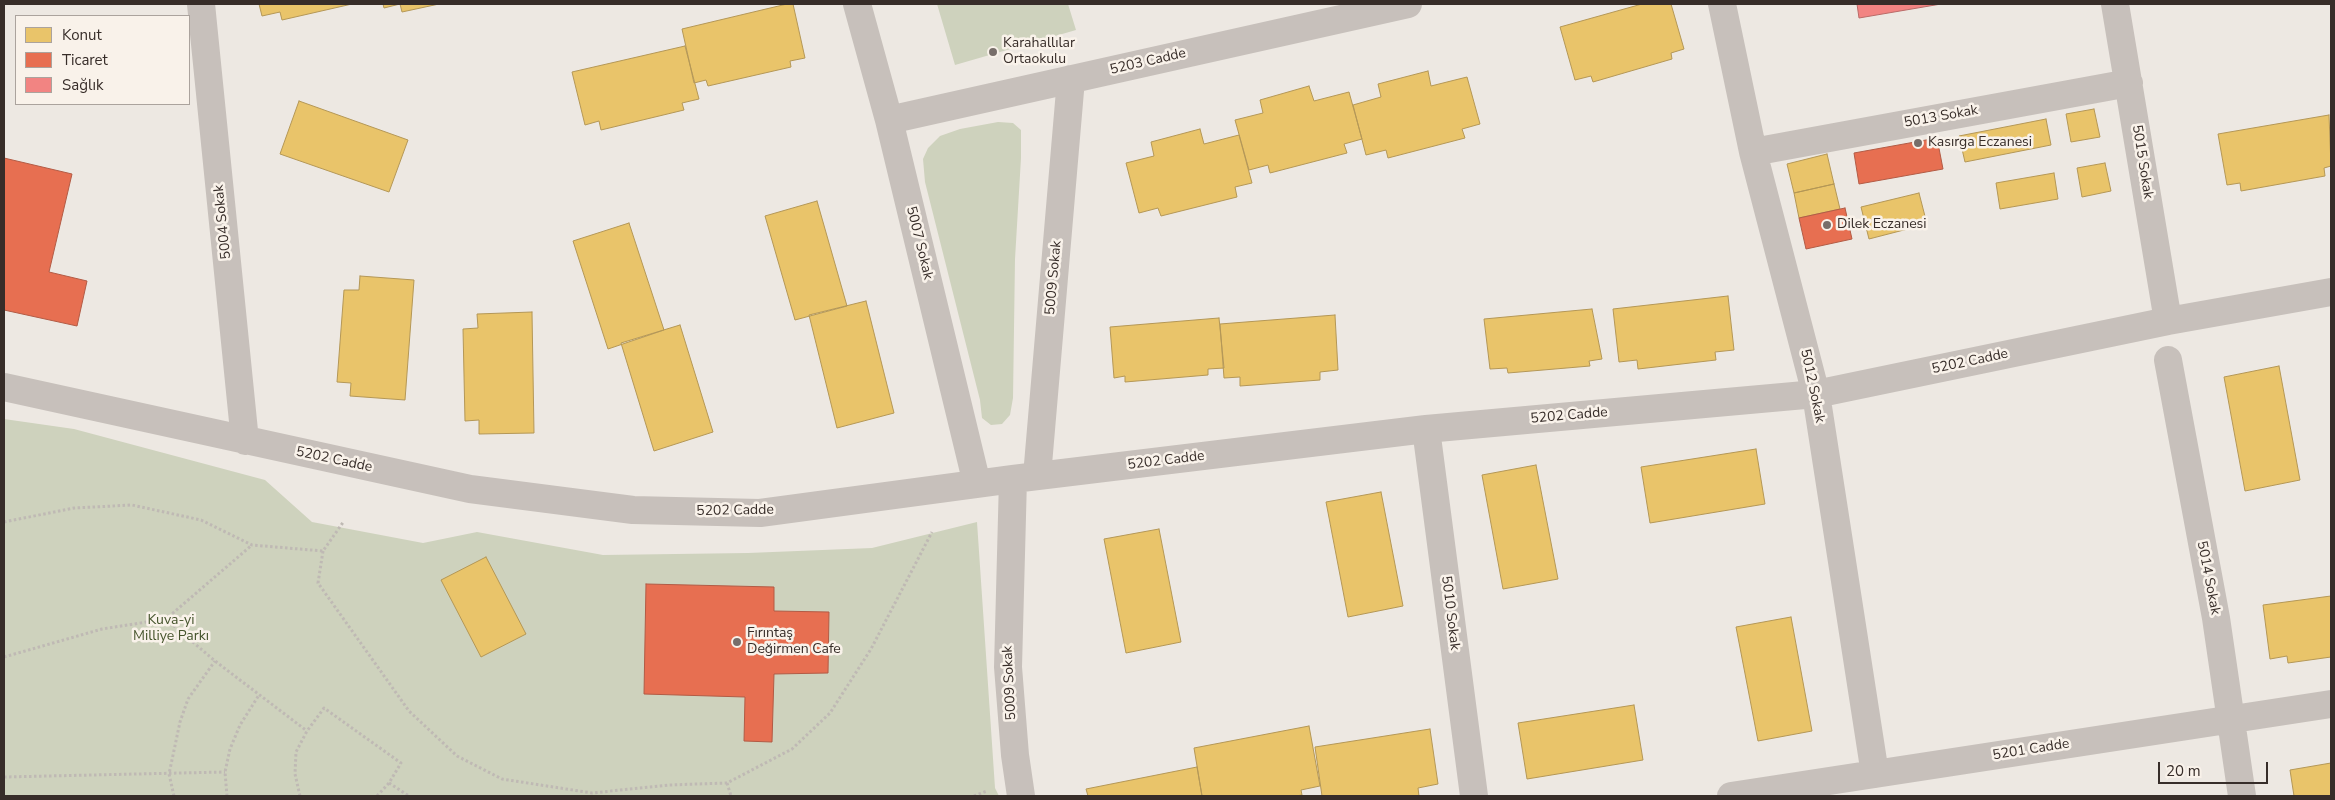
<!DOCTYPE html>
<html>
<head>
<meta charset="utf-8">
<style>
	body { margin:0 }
	#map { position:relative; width:2335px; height:800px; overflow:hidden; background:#ede8e2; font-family:"Nunito Sans",sans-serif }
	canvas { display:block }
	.frame { position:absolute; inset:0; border:5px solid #372d29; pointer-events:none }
	.legend { position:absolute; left:15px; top:15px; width:175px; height:90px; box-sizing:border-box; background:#f9f2ea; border:1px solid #aba39d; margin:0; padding:6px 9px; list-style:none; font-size:15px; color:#372d29 }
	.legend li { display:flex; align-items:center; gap:10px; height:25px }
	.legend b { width:25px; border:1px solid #aba39d }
	.scale { position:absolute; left:2158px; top:762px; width:110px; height:22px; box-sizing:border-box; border:2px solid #372d29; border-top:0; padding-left:6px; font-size:15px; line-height:18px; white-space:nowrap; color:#372d29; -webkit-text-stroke:4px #f9f2ea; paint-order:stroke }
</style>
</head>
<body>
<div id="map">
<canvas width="2335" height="800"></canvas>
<div class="frame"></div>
<ul class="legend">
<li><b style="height:14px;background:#e9c46a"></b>Konut</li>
<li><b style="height:14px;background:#e76f51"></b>Ticaret</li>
<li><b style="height:14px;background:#f28482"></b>Sağlık</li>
</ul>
<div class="scale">20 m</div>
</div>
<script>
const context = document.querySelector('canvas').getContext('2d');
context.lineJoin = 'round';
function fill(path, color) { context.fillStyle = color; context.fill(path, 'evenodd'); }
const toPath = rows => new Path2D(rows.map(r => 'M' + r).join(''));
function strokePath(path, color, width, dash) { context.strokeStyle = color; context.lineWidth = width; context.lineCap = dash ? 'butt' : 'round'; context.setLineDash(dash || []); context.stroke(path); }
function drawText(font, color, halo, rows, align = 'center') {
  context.font = font + ' "Nunito Sans",sans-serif'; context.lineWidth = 5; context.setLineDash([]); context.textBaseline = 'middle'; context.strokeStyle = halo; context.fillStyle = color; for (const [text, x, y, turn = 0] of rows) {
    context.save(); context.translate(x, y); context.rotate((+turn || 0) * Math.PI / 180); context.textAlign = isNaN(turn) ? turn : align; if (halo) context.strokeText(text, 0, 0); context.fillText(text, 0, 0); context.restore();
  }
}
fill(toPath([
	[937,4,1068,4,1076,30,955,65],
	[998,122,1013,123,1021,130,1021,158,1015,259,1013,398,1010,415,1002,424,991,425,982,418,980,400,925,182,923,159,928,148,940,136,960,129],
	[4,419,74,429,265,480,312,522,423,543,477,532,603,555,748,553,872,548,977,522,995,788,999,796,4,796]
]), '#ced2bd');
const homes = toPath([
	[259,4,352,4,282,20,280,12,262,16,259,4],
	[383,4,439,4,402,12,400,4,384,8,383,4],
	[787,4,793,4,805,58,790,61,791,67,708,86,706,80,694,83,682,29,787,4],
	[1642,4,1671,4,1684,49,1671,53,1672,59,1593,82,1591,76,1575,80,1560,27,1642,4],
	[685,46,699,99,682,103,684,110,601,130,599,121,585,125,572,72,685,46],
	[1428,71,1431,86,1467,77,1480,124,1462,129,1465,138,1388,158,1386,150,1366,155,1353,105,1381,97,1378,84,1428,71],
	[1309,86,1314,101,1349,92,1362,139,1344,144,1347,153,1270,173,1268,165,1249,170,1235,120,1263,113,1260,100,1309,86],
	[299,101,408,140,389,192,280,154,299,101],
	[2094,109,2100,137,2071,142,2066,114,2094,109],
	[2329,115,2331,166,2324,168,2325,176,2241,191,2240,183,2227,185,2218,134,2329,115],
	[2046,119,2051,145,1965,162,1959,136,2046,119],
	[1200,129,1204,144,1239,135,1252,183,1235,187,1237,197,1161,216,1158,208,1139,213,1126,163,1154,156,1151,142,1200,129],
	[1827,154,1834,184,1794,193,1787,164,1827,154],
	[2105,163,2111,191,2082,197,2077,168,2105,163],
	[2054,173,2058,199,2000,209,1996,183,2054,173],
	[1834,184,1840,209,1799,218,1794,193,1834,184],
	[1919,193,1927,224,1869,239,1861,207,1919,193],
	[817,201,847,306,795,320,765,216,817,201],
	[629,223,664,330,608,349,573,241,629,223],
	[360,276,414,280,405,400,350,396,351,383,337,382,344,290,359,290,360,276],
	[1728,296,1734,350,1715,352,1716,360,1638,369,1637,360,1619,362,1613,309,1728,296],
	[866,301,894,413,837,428,809,315,866,301],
	[1592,309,1602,359,1589,361,1590,366,1508,373,1507,368,1490,369,1484,319,1592,309],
	[532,312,534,433,479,434,479,420,465,421,463,329,478,328,477,314,532,312],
	[1335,315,1338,370,1320,372,1320,380,1240,386,1240,377,1224,378,1220,324,1335,315],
	[1219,318,1224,368,1208,369,1208,375,1125,382,1125,376,1114,378,1110,327,1219,318],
	[680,325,713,432,654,451,621,343,680,325],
	[2279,366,2300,480,2245,491,2224,377,2279,366],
	[1756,449,1765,504,1650,523,1641,467,1756,449],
	[1536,465,1558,579,1503,589,1482,475,1536,465],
	[1381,492,1403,606,1348,617,1326,502,1381,492],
	[1159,529,1181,642,1126,653,1104,539,1159,529],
	[486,557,526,634,481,657,441,580,486,557],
	[2331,596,2331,657,2288,663,2287,656,2270,659,2263,605,2331,596],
	[1791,617,1812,731,1758,741,1736,627,1791,617],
	[1634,705,1643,760,1527,779,1518,723,1634,705],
	[1309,726,1320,786,1301,790,1302,795,1296,796,1202,796,1194,748,1309,726],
	[1430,729,1438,784,1418,788,1419,796,1322,796,1315,747,1430,729],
	[2331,763,2331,796,2294,796,2290,770,2331,763],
	[1197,767,1202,796,1088,796,1086,789,1197,767]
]);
fill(homes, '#e9c46a');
strokePath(homes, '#b49756', 1);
const shops = toPath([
	[1937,138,1943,169,1859,184,1854,153,1937,138],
	[4,158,72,174,49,272,87,281,77,326,4,310,4,158],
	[1845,208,1852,239,1806,249,1799,218,1845,208],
	[646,584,774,587,774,611,829,612,828,673,774,674,772,742,744,741,745,697,644,694,646,584]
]);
fill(shops, '#e76f51');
strokePath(shops, '#b25b45', 1);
const health = toPath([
	[1857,4,1941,4,1859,18,1857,4]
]);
fill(health, '#f28482');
strokePath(health, '#ba6a67', 1);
strokePath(toPath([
	[4,522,74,508,132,505,201,520,252,545,323,551,344,521],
	[323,551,318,583,409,711,457,756,502,779,592,793,669,785,727,783,792,749,830,713,871,649,932,532],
	[166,619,215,661,307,731],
	[4,657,102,629,166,619,252,545],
	[4,777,225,772],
	[389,783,409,796],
	[727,783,731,796],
	[174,796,169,774,180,722,188,699,215,661],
	[227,796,225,772,230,749,240,725,259,695],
	[300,796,295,774,296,752,307,731,324,708,401,763,389,783,377,796],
	[974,796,987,791]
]), '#bfb9b4', 3, [2.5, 2.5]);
strokePath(toPath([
	[201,4,245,441],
	[857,4,889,120,977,484],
	[1722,4,1753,152,1816,394,1875,774],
	[2115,4,2168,321],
	[889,120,1408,4],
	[1753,152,2129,83],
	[2168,360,2216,618,2242,796],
	[4,387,470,489,633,510,760,513,1013,479,1426,429,1816,394,2168,321,2331,292],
	[1426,429,1474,796],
	[1037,476,1071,79],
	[1013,479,1008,667,1015,755,1021,796],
	[1731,796,2331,704]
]), '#c7c0bb', 28);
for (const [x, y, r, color] of [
	[993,52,5,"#776e6a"],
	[1918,143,5,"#776e6a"],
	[1827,225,5,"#776e6a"],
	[737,642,5,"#776e6a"]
]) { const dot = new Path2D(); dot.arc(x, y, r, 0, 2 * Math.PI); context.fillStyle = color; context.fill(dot); strokePath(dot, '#f9f2ea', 2); }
drawText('14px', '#372d29', '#f9f2ea', [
	["Karahallılar",1003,44],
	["Ortaokulu",1003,60],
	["Kasırga Eczanesi",1928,143],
	["Dilek Eczanesi",1837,225],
	["Fırıntaş",747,634],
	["Değirmen Cafe",747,650]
], 'left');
drawText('14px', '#372d29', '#f9f2ea', [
	["5203 Cadde",1148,62,-13],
	["5013 Sokak",1941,117,-10],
	["5015 Sokak",2142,162,81],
	["5004 Sokak",223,222,-96],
	["5007 Sokak",919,243,76],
	["5009 Sokak",1054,278,-85],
	["5202 Cadde",1970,362,-12],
	["5012 Sokak",1812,386,78],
	["5202 Cadde",1569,416,-5],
	["5202 Cadde",334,460,12],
	["5202 Cadde",1166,461,-7],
	["5202 Cadde",735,511,-1],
	["5014 Sokak",2208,578,79],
	["5010 Sokak",1450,613,83],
	["5009 Sokak",1010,683,-93],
	["5201 Cadde",2031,750,-9]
]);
drawText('14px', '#46552d', '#f9f2ea', [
	["Kuva-yi",171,621],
	["Milliye Parkı",171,637]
]);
</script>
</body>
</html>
